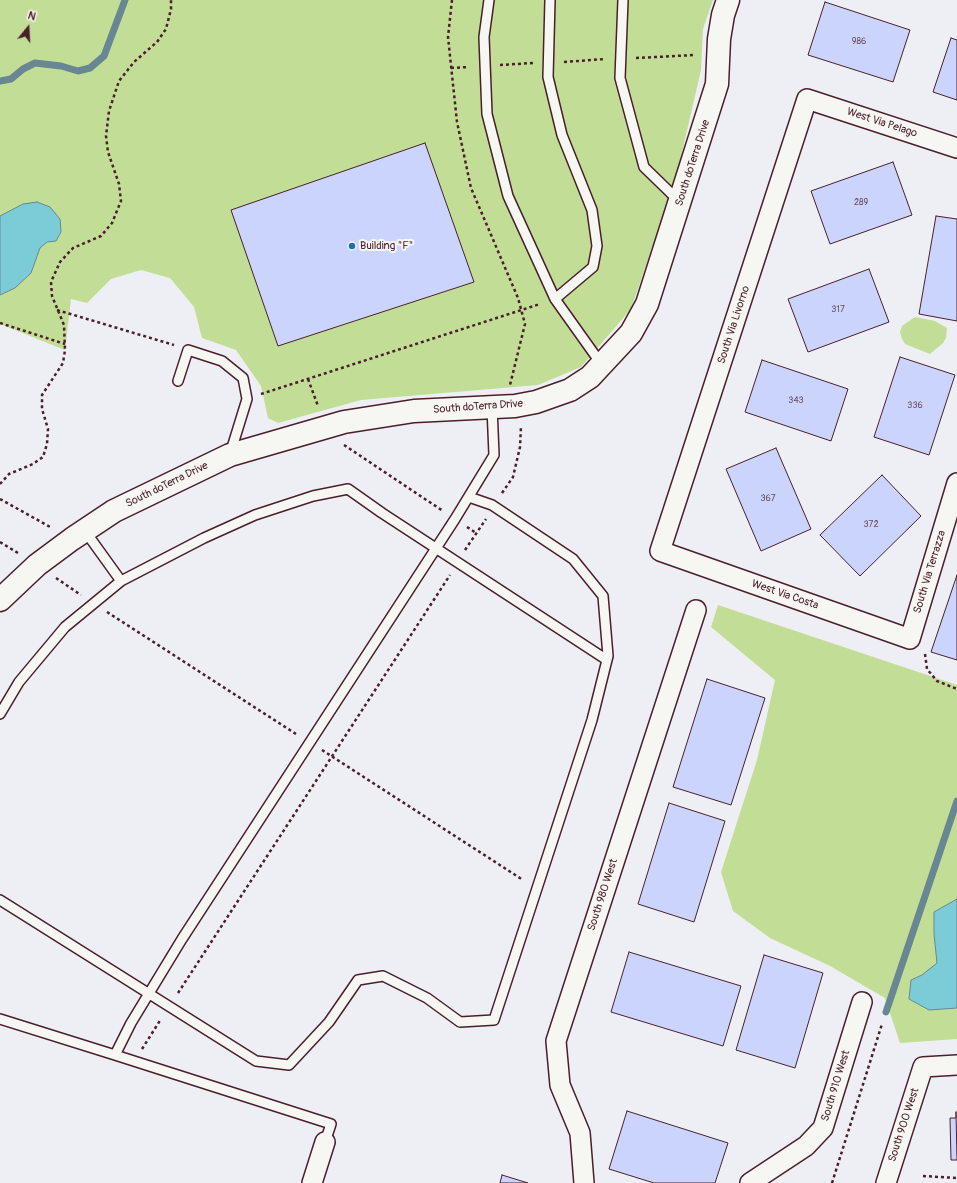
<!DOCTYPE html>
<html>
<head>
<meta charset="utf-8">
<style>
	body { margin:0 }
	#map { position:relative; width:957px; height:1183px; overflow:hidden; background:#edeff4; font-family:Pangolin,sans-serif }
	canvas { display:block }
	.north { position:absolute; left:8px; top:8px; width:40px; height:40px; -webkit-text-stroke:3px #f6f6f2; paint-order:stroke; rotate:18deg; font-size:11px; font-weight:700; line-height:16px; text-align:center; color:#4a1f2b }
	.north::after { content:''; display:block; margin:auto; width:14px; height:18px; background:#4a1f2b; clip-path:polygon(50% 0,100% 100%,50% 72%,0 100%) }
</style>
</head>
<body>
<div id="map">
<canvas width="957" height="1183"></canvas>
<div class="north">N</div>
</div>
<script>
const context = document.querySelector('canvas').getContext('2d');
context.lineJoin = 'round';
function fill(path, color) { context.fillStyle = color; context.fill(path, 'evenodd'); }
const toPath = rows => new Path2D(rows.map(r => 'M' + r).join(''));
function strokePath(path, color, width, dash) { context.strokeStyle = color; context.lineWidth = width; context.lineCap = dash ? 'butt' : 'round'; context.setLineDash(dash || []); context.stroke(path); }
function drawText(font, color, halo, rows, align = 'center') {
  context.font = font + ' Pangolin,sans-serif'; context.lineWidth = 4; context.setLineDash([]); context.textBaseline = 'middle'; context.strokeStyle = halo; context.fillStyle = color; for (const [text, x, y, turn = 0] of rows) {
    context.save(); context.translate(x, y); context.rotate((+turn || 0) * Math.PI / 180); context.textAlign = isNaN(turn) ? turn : align; if (halo) context.strokeText(text, 0, 0); context.fillText(text, 0, 0); context.restore();
  }
}
fill(toPath([
	[0,0,713,0,703,29,701,70,676,178,631,309,581,367,538,385,361,400,278,423,268,418,261,386,236,350,202,338,194,307,170,278,141,270,111,279,87,303,71,299,65,350,0,324],
	[915,317,935,321,947,328,946,338,943,343,930,354,905,344,902,339,900,332,902,326],
	[718,605,957,685,957,1039,900,1043,885,998,830,966,770,938,733,911,721,872,757,760,775,680,711,627]
]), '#c2de96');
const water = toPath([
	[37,202,50,207,60,219,61,232,56,241,47,242,40,248,31,273,15,288,0,295,0,216,23,204,37,202],
	[957,899,957,1008,929,1010,909,999,911,980,922,975,937,963,934,934,934,912,957,899]
]);
fill(water, '#7cccd8');
strokePath(water, '#688793', 1);
strokePath(toPath([
	[0,81,11,79,23,69,35,63,61,66,78,71,90,68,104,56,125,0],
	[886,1012,957,801]
]), '#688793', 7);
const building = toPath([
	[825,2,910,30,893,82,808,55,825,2],
	[951,38,957,40,957,100,933,92,951,38],
	[425,143,474,282,278,346,231,210,425,143],
	[893,162,912,215,830,244,811,191,893,162],
	[936,216,957,219,957,321,919,314,936,216],
	[869,269,889,322,808,352,788,299,869,269],
	[900,357,955,375,929,455,874,437,900,357],
	[762,360,848,389,831,441,745,412,762,360],
	[776,448,811,529,761,551,726,469,776,448],
	[882,475,921,516,860,576,820,535,882,475],
	[957,575,957,660,931,652,957,575],
	[707,679,765,698,731,805,673,787,707,679],
	[669,803,725,821,694,922,638,904,669,803],
	[629,952,741,986,723,1046,611,1012,629,952],
	[764,955,823,973,795,1068,736,1050,764,955],
	[627,1111,728,1143,715,1183,654,1183,609,1169,627,1111],
	[956,1112,957,1160,951,1160,950,1118,956,1118,956,1112],
	[502,1175,528,1183,500,1183,502,1175]
]);
fill(building, '#cad4fc');
strokePath(building, '#4a1f2b', 1);
const lane = toPath([
	[489,0,484,37,487,114,508,196,555,299,602,365],
	[550,0,548,77,562,135,592,210,597,246,593,267,555,299],
	[623,0,620,78,644,167,679,201],
	[178,381,188,350,222,361,243,378,247,399,230,454],
	[121,581,204,538,255,515,313,496,348,489,382,513,607,660],
	[0,714,19,682,65,627,121,581,85,531],
	[0,900,256,1061,289,1065,329,1022,358,980,383,976,427,998,460,1022,494,1020,592,720,608,656,603,596,573,559,492,505,469,497],
	[0,1019,115,1055,131,1023,182,939,455,519,494,455,492,407],
	[115,1055,331,1124,325,1142]
]);
const street = toPath([
	[957,148,807,99,660,551,910,639,957,483],
	[312,1183,325,1142],
	[584,1183,580,1133,560,1085,556,1041,696,610],
	[750,1183,806,1146,823,1128,862,1002],
	[886,1183,923,1067,957,1065]
]);
const secondary = toPath([
	[0,600,37,565,72,539,114,511,230,455,344,422,414,411,515,406,536,402,570,390,590,377,631,333,647,304,717,84,719,39,723,15,728,0]
]);
strokePath(lane, '#4a1f2b', 12);
strokePath(street, '#4a1f2b', 22);
strokePath(secondary, '#4a1f2b', 25);
strokePath(toPath([
	[452,0,448,37,457,122,471,188,518,298,525,324,510,385],
	[636,58,695,55],
	[564,62,605,59],
	[500,65,533,63],
	[451,68,469,67],
	[57,310,174,345],
	[0,323,65,344],
	[308,379,318,406],
	[261,394,540,304],
	[344,445,443,511],
	[0,484,9,474,33,464,43,457,47,444,48,429,42,409,42,395,63,363,65,350,64,325,52,296,51,282,60,262,73,248,101,236,112,223,121,201,119,184,108,152,106,136,109,111,119,81,134,62,157,42,166,29,171,9,171,0],
	[502,493,513,477,520,447,521,426],
	[0,499,52,528],
	[467,527,476,533],
	[0,542,18,553],
	[465,550,486,519],
	[56,578,81,595],
	[107,612,296,734],
	[925,654,927,669,937,681,957,689],
	[322,750,523,880],
	[178,993,450,575],
	[142,1049,161,1019],
	[923,1176,957,1178],
	[832,1183,882,1024]
]), '#4a1f2b', 2.5, [3, 3]);
strokePath(lane, '#f6f6f2', 9);
strokePath(street, '#f6f6f2', 19);
strokePath(secondary, '#f6f6f2', 22);
for (const [x, y, r, color] of [
	[352,246,4,"#1f6fb2"]
]) { const dot = new Path2D(); dot.arc(x, y, r, 0, 2 * Math.PI); context.fillStyle = color; context.fill(dot); strokePath(dot, '#f6f6f2', 1.5); }
drawText('9px', '#6a4c5f', null, [
	["986",859,42],
	["289",861,203],
	["317",838,310],
	["343",796,401],
	["336",915,406],
	["367",768,499],
	["372",871,525]
]);
drawText('11px', '#4a1f2b', '#f6f6f2', [
	["West Via Pelago",882,123,18],
	["South doTerra Drive",693,163,-72],
	["South Via Livorno",734,325,-72],
	["South doTerra Drive",478,407,-4],
	["South doTerra Drive",167,485,-26],
	["South Via Terrazza",930,572,-73],
	["West Via Costa",785,595,19],
	["South 980 West",603,895,-72],
	["South 910 West",836,1086,-73],
	["South 900 West",904,1125,-72]
]);
drawText('11px', '#4a1f2b', '#f6f6f2', [
	["Building \"F\"",360,246]
], 'left');
</script>
</body>
</html>
